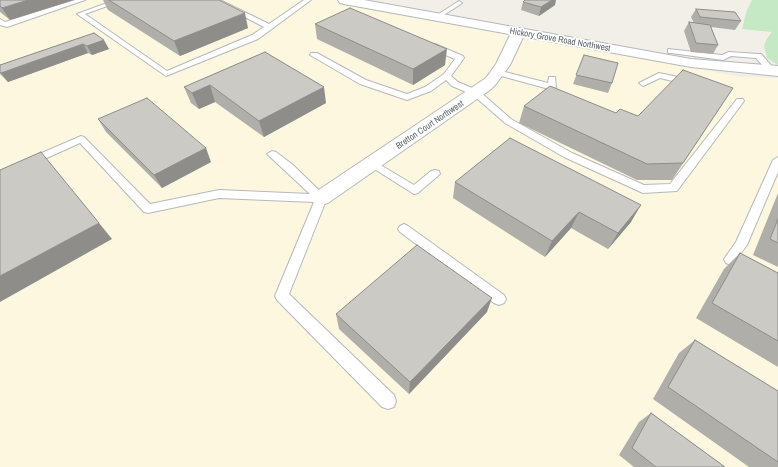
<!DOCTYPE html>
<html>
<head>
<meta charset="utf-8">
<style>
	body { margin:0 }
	canvas { display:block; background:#f1efe8 }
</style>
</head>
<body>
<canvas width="778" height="467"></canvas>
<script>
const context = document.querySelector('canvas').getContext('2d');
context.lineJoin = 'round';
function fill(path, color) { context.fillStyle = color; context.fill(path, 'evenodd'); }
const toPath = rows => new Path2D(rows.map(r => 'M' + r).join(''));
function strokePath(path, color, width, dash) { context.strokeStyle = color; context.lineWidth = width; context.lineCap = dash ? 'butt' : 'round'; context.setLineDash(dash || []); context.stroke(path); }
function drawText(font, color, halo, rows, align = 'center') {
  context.font = font + ' "Archivo Narrow",sans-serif'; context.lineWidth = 3.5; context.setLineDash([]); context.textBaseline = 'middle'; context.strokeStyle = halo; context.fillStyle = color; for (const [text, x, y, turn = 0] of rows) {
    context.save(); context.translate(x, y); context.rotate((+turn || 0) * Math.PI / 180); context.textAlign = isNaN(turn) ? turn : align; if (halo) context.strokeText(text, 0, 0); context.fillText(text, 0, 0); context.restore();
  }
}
fill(toPath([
	[0,0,368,0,739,77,778,78,778,467,0,467]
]), '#fef7e0');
fill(toPath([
	[752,0,778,0,778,65,767,58,764,46,766,40,772,32,742,29,747,10]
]), '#c5e8c5');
const service = toPath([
	[75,0,85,0,7,27,0,25,0,19,5,22,75,0],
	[115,0,124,0,85,14,167,71,252,35,264,27,212,0,220,0,269,24,304,0,311,0,258,39,166,76,77,14,115,0],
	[459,1,462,3,461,4,439,18,434,17,459,1],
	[429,44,435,44,463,56,464,58,451,76,458,82,479,91,511,119,572,153,644,185,670,184,737,99,743,99,744,101,677,191,643,193,564,157,505,123,473,95,452,86,446,80,431,91,407,100,360,84,310,55,311,53,317,53,366,80,407,94,425,87,444,74,455,59,429,48,429,44],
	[668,49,722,55,729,52,758,54,761,54,776,71,772,73,769,73,756,58,731,56,723,60,671,53,668,53,668,49],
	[494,70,497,70,548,83,549,77,555,77,556,87,552,90,549,89,494,74,493,72,494,70],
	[659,73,692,80,693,82,689,85,660,78,643,86,639,83,659,73],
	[81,136,84,137,150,204,219,190,310,194,267,154,272,151,276,152,293,165,327,198,289,294,394,395,396,401,394,407,388,409,382,407,277,300,275,296,314,202,219,198,148,213,144,212,80,143,0,179,0,171,81,136],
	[778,157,778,172,747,245,738,257,778,276,778,287,726,263,724,259,736,242,773,160,778,157],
	[372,160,414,185,431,171,435,170,439,171,440,174,418,193,414,194,368,165,367,163,372,160],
	[404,224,408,226,504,295,506,299,504,303,499,305,494,303,400,232,398,229,400,226,404,224]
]);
const minor = toPath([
	[518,29,523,30,525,33,510,65,496,84,490,90,328,203,321,205,314,203,311,198,314,193,486,78,496,64,511,33,513,30,518,29]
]);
const tertiary = toPath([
	[338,0,364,0,691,59,778,66,778,76,691,67,344,4,340,3,338,0]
]);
strokePath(service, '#b5b8bc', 2);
strokePath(minor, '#b5b8bc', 2);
strokePath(tertiary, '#b5b8bc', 2);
fill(service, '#fff');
fill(minor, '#fff');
fill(tertiary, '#fff');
fill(toPath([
	[0,0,10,20,0,12],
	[103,0,219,0,248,28,180,56,108,10],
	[523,2,555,5,539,16,521,10],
	[696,9,741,21,735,30,711,27,718,45,713,54,691,52,684,31,689,22,694,23,691,17],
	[315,24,445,65,413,85,317,39],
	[94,33,109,49,92,55,88,53,8,82,0,74,0,65],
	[265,52,326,103,264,137,215,102,199,109,191,103,184,87],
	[584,55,612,83,608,93,573,84],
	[733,88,672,180,637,180,519,123,524,106,616,113,638,116],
	[98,119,211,162,162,188,106,132],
	[455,182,631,222,608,249,571,228,545,257,453,198],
	[778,193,778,267,753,255],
	[740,253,778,273,778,367,696,318,724,269],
	[487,312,409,394,339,329,336,314],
	[695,340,778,391,778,467,749,467,653,399,679,353],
	[651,413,725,467,634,467,619,455,639,422]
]), '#afaea9');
fill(toPath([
	[28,0,74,0,10,20,2,8],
	[552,0,556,0,555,5,539,16,541,7],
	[245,13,248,28,180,56,174,41],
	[104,40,109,49,92,55,87,46],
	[83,44,88,53,8,82,1,73],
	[447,49,445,65,413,85,413,69],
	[210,85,215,102,199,109,192,93],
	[324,87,326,103,264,137,259,121],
	[206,148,211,162,162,188,154,175],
	[641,205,631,222,608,249,618,233],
	[579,212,571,228,545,257,552,241],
	[99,223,112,239,0,302,0,276],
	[492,298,487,312,409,394,410,382]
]), '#8f8d8a');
const building = toPath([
	[0,0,28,0,2,8,0,6,0,0],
	[109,0,219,0,245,13,174,41,109,0],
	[525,0,552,0,541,7,523,2,525,0],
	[350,8,447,49,413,69,315,24,350,8],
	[696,9,735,12,741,21,700,17,696,9],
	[689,22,710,25,718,45,696,43,689,22],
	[94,33,104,40,87,46,83,44,1,73,0,72,0,65,94,33],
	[265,52,324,87,259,121,210,85,192,93,184,87,265,52],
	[584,55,618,63,612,83,576,75,584,55],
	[683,70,733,88,683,163,647,164,524,106,550,86,616,113,620,109,638,116,683,70],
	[147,98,206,148,154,175,98,119,147,98],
	[510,138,641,205,618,233,579,212,552,241,455,182,510,138],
	[41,152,99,223,0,276,0,170,41,152],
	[778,219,778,243,770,239,778,219],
	[417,245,492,298,410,382,336,314,417,245],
	[740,253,778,273,778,341,712,303,740,253],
	[695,340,778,391,778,462,668,387,695,340],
	[651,413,725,467,656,467,632,448,651,413]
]);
fill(building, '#cccac5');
strokePath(building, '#8f8d8a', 1);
drawText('9px', '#5f6368', '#fff', [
	["Hickory Grove Road Northwest",560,40,10],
	["Bretton Court Northwest",430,125,-34]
]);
</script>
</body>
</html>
